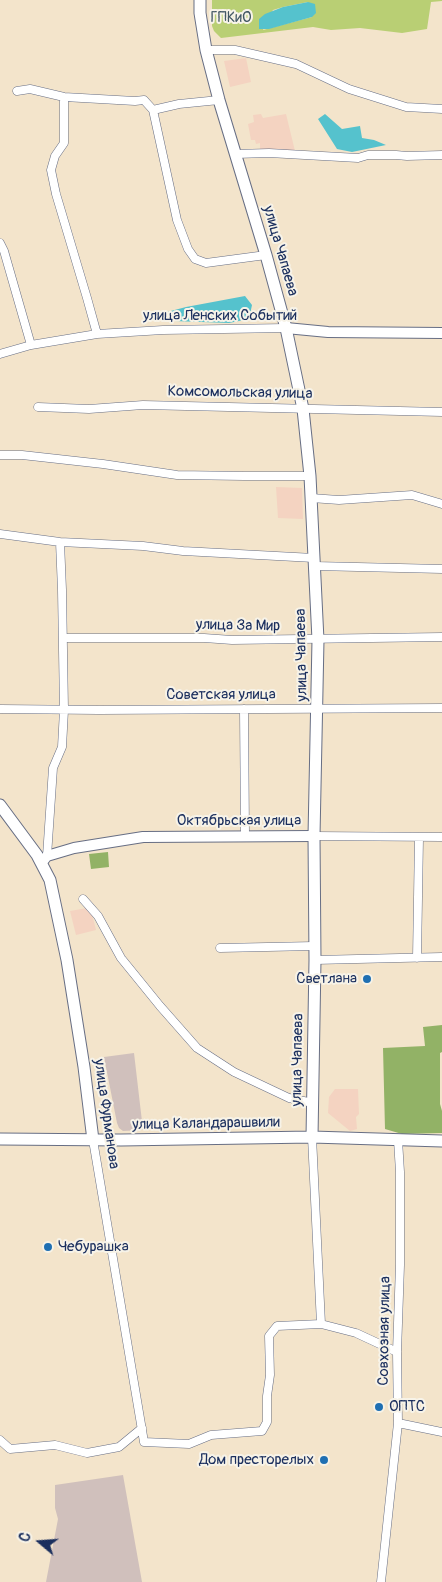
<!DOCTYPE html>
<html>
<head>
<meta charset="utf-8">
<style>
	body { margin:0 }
	#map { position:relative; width:442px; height:1582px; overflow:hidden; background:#f3e4cb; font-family:Pangolin,sans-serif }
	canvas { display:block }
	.north { position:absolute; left:15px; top:1517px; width:50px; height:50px; -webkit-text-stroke:4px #f7f3e8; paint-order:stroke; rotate:288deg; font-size:14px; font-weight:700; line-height:20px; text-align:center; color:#1b2f5e }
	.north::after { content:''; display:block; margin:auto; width:18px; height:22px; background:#1b2f5e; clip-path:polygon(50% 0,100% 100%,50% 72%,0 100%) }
</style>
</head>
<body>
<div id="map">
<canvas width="442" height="1582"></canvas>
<div class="north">С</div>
</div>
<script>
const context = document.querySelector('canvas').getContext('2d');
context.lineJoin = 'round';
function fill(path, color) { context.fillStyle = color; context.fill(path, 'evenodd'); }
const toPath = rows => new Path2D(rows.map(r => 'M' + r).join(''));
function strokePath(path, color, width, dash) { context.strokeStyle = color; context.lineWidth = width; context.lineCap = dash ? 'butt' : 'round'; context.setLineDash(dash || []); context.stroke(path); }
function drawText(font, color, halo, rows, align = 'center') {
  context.font = font + ' Pangolin,sans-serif'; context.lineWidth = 4; context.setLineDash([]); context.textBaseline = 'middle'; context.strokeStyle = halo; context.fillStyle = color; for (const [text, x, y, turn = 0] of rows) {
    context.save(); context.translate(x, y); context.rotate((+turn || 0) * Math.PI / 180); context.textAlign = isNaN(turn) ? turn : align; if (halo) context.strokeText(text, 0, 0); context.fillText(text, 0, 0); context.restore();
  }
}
fill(toPath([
	[246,58,251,82,230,87,224,61],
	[261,114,263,118,286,114,295,151,260,150,260,143,256,144,255,140,251,140,248,124,254,122,253,115],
	[276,487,302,488,303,519,278,518],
	[87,908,92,914,96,930,76,935,70,911],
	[335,1089,358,1089,359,1114,356,1117,357,1129,350,1131,328,1113,329,1097]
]), '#f4d3c1');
fill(toPath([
	[134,1053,143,1130,123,1131,119,1128,117,1123,104,1057],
	[123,1475,142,1582,46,1582,58,1519,55,1508,55,1485]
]), '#d0c0bc');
fill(toPath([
	[212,0,442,0,442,1,431,2,427,29,402,33,360,28,331,30,313,27,221,38,214,31,212,26],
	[308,2,312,17,263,30,273,10,283,7]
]), '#b9cf74');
fill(toPath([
	[108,852,109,867,91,869,89,854],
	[442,1025,442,1052,440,1053,440,1104,442,1111,442,1133,402,1134,385,1129,383,1048,425,1046,423,1027]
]), '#92b266');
fill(toPath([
	[308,2,315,4,316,13,312,17,269,29,259,29,259,19,265,14,283,7],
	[325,114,342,129,360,126,362,138,374,140,386,145,352,152,337,149,318,119],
	[245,296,252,305,249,319,229,323,174,321,167,312,186,307]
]), '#55c2cd');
const minor = toPath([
	[206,50,235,50,296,64,349,89,406,107,442,109],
	[17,91,30,89,64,97,135,101,144,100,153,110,179,104,219,100],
	[64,97,64,143,55,156,51,170,56,194,87,298,97,334],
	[153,110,177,220,188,249,195,259,206,263,266,255],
	[235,154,269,153,358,158,368,155,396,155,407,156,442,155],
	[0,243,4,251,31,345],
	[0,354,31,345,97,334,163,330,286,328],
	[38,407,89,409,143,405,442,412],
	[0,455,22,455,103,464,177,475,244,476,310,476],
	[311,498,339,500,412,495,442,504],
	[0,534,60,542,143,546,183,551,314,558],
	[315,566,442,569],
	[63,638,204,638,232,640,442,637],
	[0,709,99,710,442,708],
	[244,709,245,835],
	[314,836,442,837],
	[47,856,53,768,62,747,64,710,62,590,60,542],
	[83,899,98,916,121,958,160,1006,197,1048,234,1072,289,1098,313,1103],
	[220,948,314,946],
	[417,958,419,838],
	[315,960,442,957],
	[312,1137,321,1324],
	[93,1140,144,1442,189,1444,211,1435,262,1431,267,1422,267,1396,270,1375,269,1336,277,1326,321,1324,356,1333,397,1352],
	[398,1423,442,1432],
	[0,1440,10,1449,55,1445,87,1453,119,1447,142,1428],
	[381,1582,398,1423,397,1352,400,1265,400,1172,398,1140]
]);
const tertiary = toPath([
	[286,328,328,332,442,333],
	[42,862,47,856,74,848,143,837,314,836]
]);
const secondary = toPath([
	[200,0,200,13,206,50,219,100,266,255,286,328,303,409,310,476,318,640,314,836,315,960,312,1137],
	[0,805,37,855,50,880,67,960,84,1067,93,1140],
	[0,1139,121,1140,312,1137,442,1141]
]);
strokePath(minor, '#676e84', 9);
strokePath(tertiary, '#676e84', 12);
strokePath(secondary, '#676e84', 13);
strokePath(minor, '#fff', 8);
strokePath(tertiary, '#fff', 10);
strokePath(secondary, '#fff', 11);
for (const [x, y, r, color] of [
	[367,979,5,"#1f6fb2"],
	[48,1247,5,"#1f6fb2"],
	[379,1407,5,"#1f6fb2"],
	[324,1460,5,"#1f6fb2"]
]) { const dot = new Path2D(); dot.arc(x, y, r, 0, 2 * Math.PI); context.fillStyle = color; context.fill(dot); strokePath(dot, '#f7f3e8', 2); }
drawText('15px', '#425764', '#f7f3e8', [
	["ГПКиО",231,18]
]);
drawText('15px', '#1b2f5e', '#f7f3e8', [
	["улица Чапаева",280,251,74],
	["улица Ленских Событий",220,316],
	["Комсомольская улица",240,393,1],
	["улица За Мир",238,626,1],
	["улица Чапаева",302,655,-91],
	["Советская улица",221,695],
	["Октябрьская улица",239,821],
	["улица Чапаева",298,1060,-89],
	["улица Фурманова",106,1114,82],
	["улица Каландарашвили",206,1124,-1],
	["Совхозная улица",385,1331,-89]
]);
drawText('15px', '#1b2f5e', '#f7f3e8', [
	["Светлана",357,979],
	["Чебурашка",58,1247,"left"],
	["ОПТС",389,1407,"left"],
	["Дом престорелых",314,1460]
], 'right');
</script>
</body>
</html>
